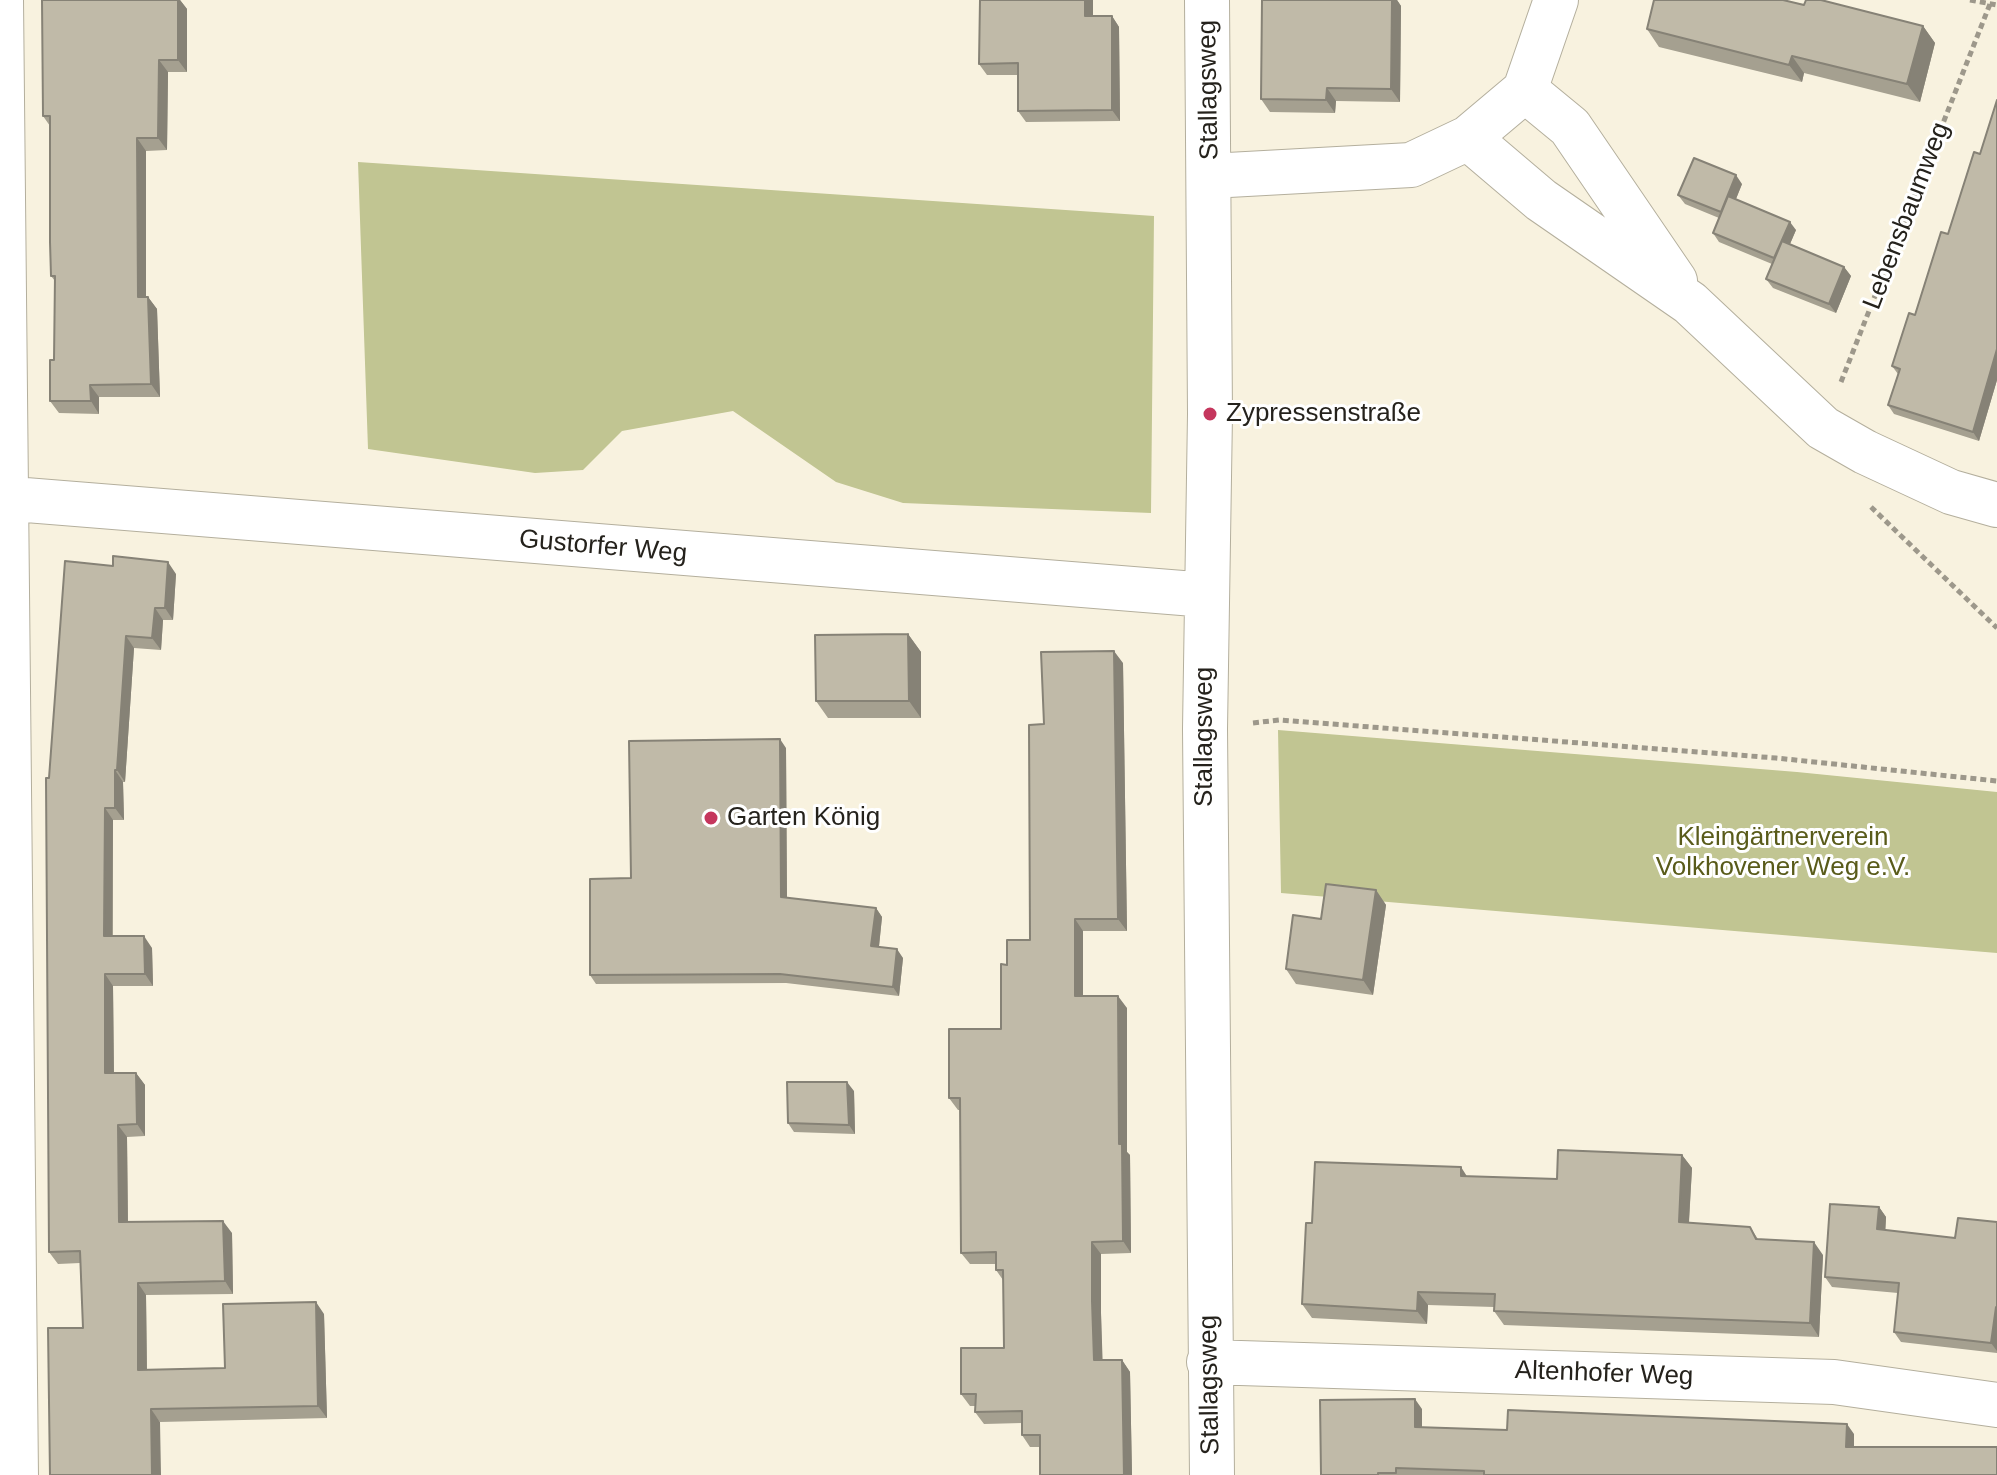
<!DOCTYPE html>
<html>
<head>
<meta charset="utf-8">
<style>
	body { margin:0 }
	canvas { display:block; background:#f8f2df }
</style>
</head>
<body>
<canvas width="1997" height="1475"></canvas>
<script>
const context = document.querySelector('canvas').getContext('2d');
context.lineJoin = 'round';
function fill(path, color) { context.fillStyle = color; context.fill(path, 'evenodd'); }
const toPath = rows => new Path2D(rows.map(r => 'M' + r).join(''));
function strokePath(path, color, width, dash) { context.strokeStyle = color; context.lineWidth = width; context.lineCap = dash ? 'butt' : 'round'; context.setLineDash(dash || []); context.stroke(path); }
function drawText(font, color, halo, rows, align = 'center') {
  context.font = font + ' Helvetica,sans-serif'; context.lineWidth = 6; context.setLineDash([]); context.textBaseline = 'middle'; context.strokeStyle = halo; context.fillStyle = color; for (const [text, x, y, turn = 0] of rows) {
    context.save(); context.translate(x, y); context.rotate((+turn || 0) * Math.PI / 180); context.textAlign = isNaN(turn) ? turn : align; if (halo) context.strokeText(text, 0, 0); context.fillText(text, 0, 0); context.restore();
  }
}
fill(toPath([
	[358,162,1154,216,1151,513,903,503,836,482,733,411,622,431,583,470,535,473,368,449],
	[1278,730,1797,772,1997,792,1997,953,1281,893]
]), '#c1c592');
const street = toPath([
	[1,0,16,1475],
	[1207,0,1210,414,1205,729,1212,1475],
	[1525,90,1570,127,1675,281],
	[1468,138,1541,200,1690,303,1823,428,1865,452,1951,492,1997,505],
	[1210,176,1411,165,1468,138,1525,90,1556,0],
	[0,498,1207,595],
	[1209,1362,1834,1382,1997,1405]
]);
strokePath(street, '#b4af9d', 46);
strokePath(toPath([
	[1970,0,1997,5],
	[1841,382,1990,4],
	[1871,507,1997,628],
	[1253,723,1279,720,1776,758,1997,781]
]), '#9d988b', 5, [6, 4]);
strokePath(street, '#fff', 44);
fill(toPath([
	[42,0,180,0,187,9,187,72,168,72,167,150,146,151,146,297,148,297,157,309,160,397,99,397,99,414,59,413,50,401,54,360,55,281,51,276,50,126,43,116],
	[1262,0,1397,0,1401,6,1400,102,1336,101,1335,113,1270,112,1261,99],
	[1804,5,1923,26,1935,43,1920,102,1804,73,1802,82,1659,47,1647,29],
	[1093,16,1112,16,1119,27,1120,121,1026,122,1018,111,1018,75,987,75,979,64],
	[1997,100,1997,380,1979,441,1894,414,1888,405,1898,374,1892,366,1915,315,1980,154],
	[1742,184,1736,199,1796,230,1790,244,1844,267,1851,276,1836,313,1773,288,1766,279,1772,264,1719,242,1713,233,1719,218,1685,204,1678,195],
	[65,561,176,574,173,620,163,620,161,650,134,648,125,782,123,782,124,820,113,820,113,936,152,948,153,986,113,986,114,1073,136,1073,145,1085,145,1136,127,1137,128,1222,232,1233,233,1294,146,1295,147,1370,225,1368,324,1314,327,1418,160,1422,83,1328,80,1263,58,1264,49,1252,49,778],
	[908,634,921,652,921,718,828,718,816,701],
	[1123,663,1127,931,1083,931,1083,996,1127,1008,1127,1152,1130,1155,1131,1253,1101,1254,1101,1313,1102,1360,1122,1360,1130,1372,1132,1475,1040,1475,1040,1447,1030,1447,1022,1435,1022,1423,984,1424,975,1412,975,1406,970,1406,961,1394,1004,1348,1003,1280,996,1270,996,1264,970,1264,961,1253,960,1110,958,1110,949,1098,1001,1029,1007,965,1030,940,1044,724],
	[786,748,787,898,876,908,882,917,879,947,903,958,899,996,786,983,596,984,590,975,631,878],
	[1376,890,1386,905,1373,995,1296,984,1286,969,1321,919],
	[854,1091,855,1134,794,1132,788,1123],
	[1682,1155,1692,1168,1689,1223,1750,1227,1758,1239,1823,1255,1819,1337,1504,1325,1494,1311,1494,1307,1428,1305,1427,1324,1312,1318,1302,1304,1312,1223,1467,1176,1557,1179],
	[1879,1207,1886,1217,1885,1230,1955,1238,1997,1222,1997,1353,1901,1342,1894,1332,1898,1293,1832,1287,1825,1277],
	[1422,1409,1422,1427,1507,1430,1854,1434,1854,1447,1997,1475,1321,1475]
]), '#a5a090');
fill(toPath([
	[178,0,180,0,187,9,187,72,178,60],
	[1085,0,1093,0,1093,27,1085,16],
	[1390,0,1397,0,1401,6,1400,102,1391,89],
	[1112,16,1119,27,1120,121,1112,110],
	[1923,26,1935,43,1920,102,1907,84],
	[1792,56,1804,73,1802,82,1789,65],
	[159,60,168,72,167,150,158,138],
	[1327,88,1336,101,1335,113,1326,100],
	[137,138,146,151,146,309,138,297],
	[1736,175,1742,184,1727,221,1721,212],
	[1790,222,1796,230,1780,267,1774,258],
	[1844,267,1851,276,1836,313,1829,304],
	[148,297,157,309,160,397,151,384],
	[1997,349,1997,380,1979,441,1973,432],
	[90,385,99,397,99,414,91,401],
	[168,562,176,574,173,620,165,608],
	[155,608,163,620,161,650,152,638],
	[908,634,921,652,921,718,909,701],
	[126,636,134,648,125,782,117,770],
	[1114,651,1123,663,1127,931,1118,919],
	[780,739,786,748,787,906,781,897],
	[115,770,123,782,124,820,115,808],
	[105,808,113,820,112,948,104,936],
	[1376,890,1386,905,1373,995,1363,980],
	[876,908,882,917,878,955,871,946],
	[1075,919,1083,931,1083,1008,1075,996],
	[144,936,152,948,153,986,145,974],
	[897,949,903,958,899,996,893,987],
	[105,974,113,986,114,1085,105,1073],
	[1118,996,1127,1008,1127,1152,1130,1155,1131,1253,1123,1241,1119,1144],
	[136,1073,145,1085,145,1136,137,1124],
	[847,1082,854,1091,855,1134,849,1125],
	[118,1125,127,1137,128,1234,119,1222],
	[1682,1155,1692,1168,1688,1236,1679,1222],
	[1461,1167,1470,1181,1461,1176],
	[1879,1207,1886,1217,1885,1240,1877,1229],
	[223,1221,232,1233,233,1294,225,1281],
	[1092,1242,1101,1254,1101,1313,1103,1372,1094,1360,1092,1301],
	[1814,1242,1823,1255,1819,1337,1810,1323],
	[138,1283,146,1295,147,1382,138,1370],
	[1418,1292,1428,1305,1427,1324,1417,1311],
	[316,1302,324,1314,327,1418,318,1406],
	[1996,1307,1997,1309,1997,1351,1991,1343],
	[1122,1360,1130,1372,1132,1475,1124,1475],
	[1415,1399,1422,1409,1422,1437,1415,1427],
	[151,1409,160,1422,161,1475,152,1475],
	[1847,1424,1854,1434,1854,1457,1846,1447]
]), '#868276');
const building = toPath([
	[42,0,178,0,178,60,159,60,158,138,137,138,138,297,148,297,151,384,90,385,91,401,50,401,50,360,54,360,55,276,51,276,50,242,50,116,43,116,42,0],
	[980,0,1085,0,1085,16,1112,16,1112,110,1018,111,1018,63,979,64,980,0],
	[1262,0,1392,0,1391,89,1327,88,1326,100,1261,99,1262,0],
	[1654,0,1783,0,1804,5,1806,0,1821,0,1923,26,1907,84,1792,56,1789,65,1647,29,1654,0],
	[1997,100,1997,349,1973,432,1888,405,1900,369,1892,366,1909,313,1915,315,1941,232,1948,234,1974,152,1980,154,1997,100],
	[1694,158,1736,175,1721,212,1678,195,1694,158],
	[1728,196,1790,222,1774,258,1713,233,1728,196],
	[1782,241,1844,267,1829,304,1766,279,1782,241],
	[113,556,168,562,165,608,155,608,152,638,126,636,117,770,115,770,115,808,105,808,104,936,144,936,145,974,105,974,105,1073,136,1073,137,1124,118,1125,119,1222,223,1221,225,1281,138,1283,138,1370,225,1368,223,1304,316,1302,318,1406,151,1409,152,1475,50,1475,48,1328,83,1328,80,1251,49,1252,46,778,49,778,65,561,113,566,113,556],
	[908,634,909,701,816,701,815,635,908,634],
	[1114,651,1118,919,1075,919,1075,996,1118,996,1119,1144,1122,1144,1123,1241,1092,1242,1092,1301,1094,1360,1122,1360,1124,1475,1040,1475,1040,1435,1022,1435,1022,1411,975,1412,976,1394,961,1394,961,1348,1004,1348,1003,1270,996,1270,996,1252,961,1253,960,1098,949,1098,949,1029,1001,1029,1001,964,1007,965,1007,940,1030,940,1029,725,1044,724,1041,652,1114,651],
	[780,739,781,897,876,908,871,946,897,949,893,987,780,974,590,975,590,879,631,878,629,741,780,739],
	[1326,884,1376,890,1363,980,1286,969,1293,915,1321,919,1326,884],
	[787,1082,847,1082,849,1125,788,1123,787,1082],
	[1558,1150,1682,1155,1679,1222,1750,1227,1756,1239,1814,1242,1810,1323,1494,1311,1495,1294,1418,1292,1417,1311,1302,1304,1306,1223,1312,1223,1315,1162,1461,1167,1461,1176,1557,1179,1558,1150],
	[1830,1204,1879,1207,1877,1229,1955,1238,1958,1218,1997,1222,1997,1307,1996,1307,1991,1343,1894,1332,1899,1283,1825,1277,1830,1204],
	[1415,1399,1415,1427,1507,1430,1508,1410,1847,1424,1846,1447,1997,1447,1997,1475,1484,1475,1484,1471,1396,1468,1396,1473,1378,1473,1378,1475,1321,1475,1320,1400,1415,1399]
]);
fill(building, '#c0baa8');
strokePath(building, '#868276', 2);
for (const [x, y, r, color] of [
	[1210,414,8,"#c5365d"],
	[711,818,8,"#c5365d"]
]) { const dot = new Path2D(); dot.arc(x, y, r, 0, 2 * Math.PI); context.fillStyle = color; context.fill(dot); strokePath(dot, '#fff', 3); }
drawText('26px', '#25221c', '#fff', [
	["Stallagsweg",1209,90,-91],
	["Lebensbaumweg",1907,216,-69],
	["Gustorfer Weg",603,547,5],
	["Stallagsweg",1205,737,-90],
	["Altenhofer Weg",1604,1374,2],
	["Stallagsweg",1210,1385,-91]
]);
drawText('26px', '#25221c', '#fff', [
	["Zypressenstraße",1226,414],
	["Garten König",727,818]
], 'left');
drawText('26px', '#595b1a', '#fff', [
	["Kleingärtnerverein",1783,838],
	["Volkhovener Weg e.V.",1783,868]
]);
</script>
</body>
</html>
